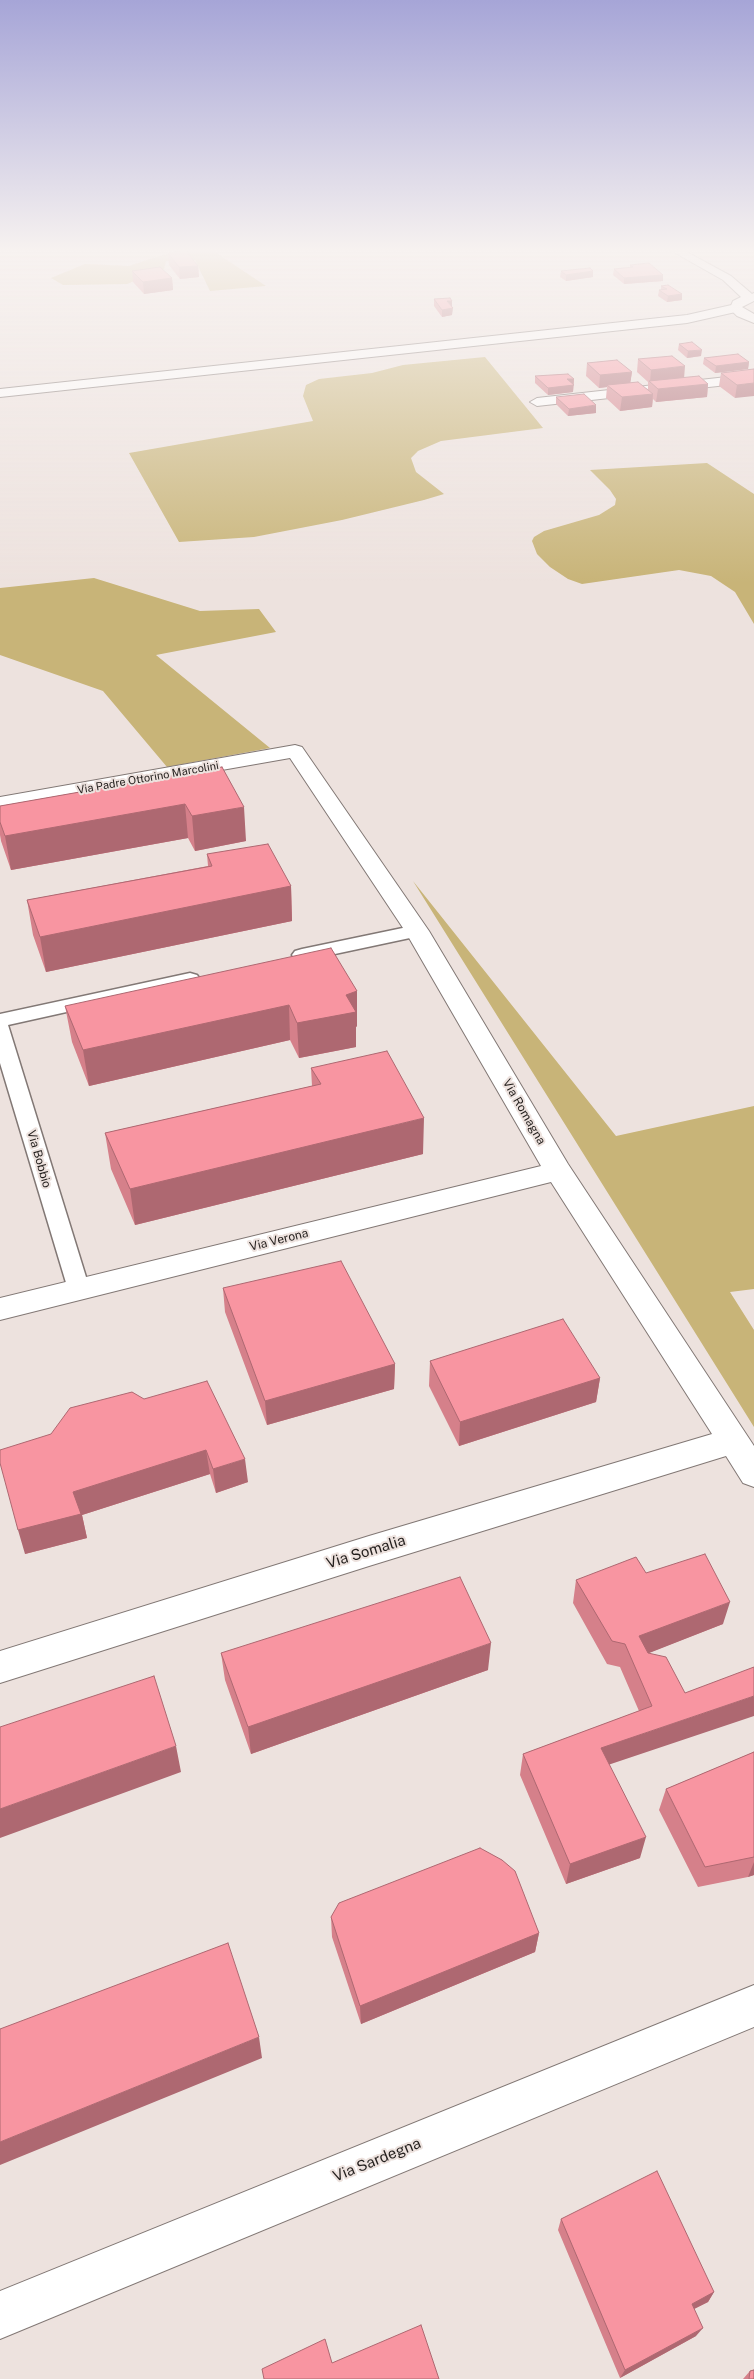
<!DOCTYPE html>
<html>
<head>
<meta charset="utf-8">
<style>
	body { margin:0 }
	canvas { display:block; background:#ede2de }
</style>
</head>
<body>
<canvas width="754" height="2379"></canvas>
<script>
const context = document.querySelector('canvas').getContext('2d');
context.lineJoin = 'round';
function fill(path, color) { context.fillStyle = color; context.fill(path, 'evenodd'); }
const toPath = rows => new Path2D(rows.map(r => 'M' + r).join(''));
function strokePath(path, color, width, dash) { context.strokeStyle = color; context.lineWidth = width; context.lineCap = dash ? 'butt' : 'round'; context.setLineDash(dash || []); context.stroke(path); }
function drawText(font, color, halo, rows, align = 'center') {
  context.font = font + ' "Public Sans",sans-serif'; context.lineWidth = 4; context.setLineDash([]); context.textBaseline = 'middle'; context.strokeStyle = halo; context.fillStyle = color; for (const [text, x, y, turn = 0] of rows) {
    context.save(); context.translate(x, y); context.rotate((+turn || 0) * Math.PI / 180); context.textAlign = isNaN(turn) ? turn : align; if (halo) context.strokeText(text, 0, 0); context.fillText(text, 0, 0); context.restore();
  }
}
fill(toPath([
	[199,250,212,250,266,286,210,291,195,260,166,261,164,269,127,284,63,285,51,278,85,264,129,266,162,255],
	[485,357,543,428,441,441,418,451,411,458,416,472,444,494,424,500,342,520,254,537,179,542,129,453,313,421,303,396,306,385,319,379,372,373,403,365],
	[707,463,754,494,754,624,735,592,711,576,679,570,582,584,568,579,550,567,537,554,532,541,534,537,544,531,599,515,615,505,616,499,610,490,590,470],
	[94,578,200,611,259,609,276,632,156,655,270,748,167,767,103,691,0,655,0,588],
	[413,881,616,1136,754,1106,754,1289,730,1292,754,1330,754,1427]
]), '#c8b478');
const pedestrian = toPath([
	[417,925,424,927,426,931,424,935,302,961,295,959,292,955,295,951,302,949,417,925],
	[190,973,197,975,200,979,197,983,8,1025,90,1290,86,1296,78,1299,70,1296,0,1063,0,1014,190,973]
]);
const minor = toPath([
	[736,304,742,308,740,311,687,323,0,397,0,389,687,315,736,304],
	[754,374,754,382,537,406,530,402,537,398,754,374],
	[295,745,302,747,429,931,568,1164,754,1446,754,1487,743,1483,726,1456,369,1566,0,1683,0,1651,369,1536,712,1434,551,1182,0,1320,0,1298,541,1166,405,931,290,758,0,809,0,797,295,745],
	[754,1985,754,2027,0,2339,0,2291,754,1985]
]);
const tertiary = toPath([
	[670,250,683,250,731,276,752,294,754,293,754,301,742,307,754,314,754,323,737,316,732,311,730,308,733,301,741,297,723,280,670,250]
]);
strokePath(pedestrian, '#827875', 3);
strokePath(minor, '#827875', 2);
strokePath(tertiary, '#827875', 2);
fill(pedestrian, '#fff');
fill(minor, '#fff');
fill(tertiary, '#fff');
fill(toPath([
	[168,253,198,266,199,277,180,279,169,265],
	[630,265,663,275,663,281,624,284,613,275,614,269,630,268],
	[132,271,172,278,173,290,144,294,133,282],
	[561,271,593,271,593,277,566,281,560,277],
	[661,286,682,294,682,300,667,302,658,296,659,290,661,290],
	[434,299,452,307,452,315,442,317,434,306],
	[679,344,701,356,687,358,678,350],
	[704,358,749,362,748,369,715,373,703,364],
	[638,359,684,378,708,384,707,397,656,402,653,399,652,407,620,411,606,398,607,387,599,388,586,376,587,363,632,372,630,383,648,389,648,382,637,372],
	[754,369,735,398,719,386,721,373],
	[535,376,574,379,573,392,548,395,535,383],
	[556,397,596,413,568,416,556,404],
	[222,767,246,841,195,851,188,838,11,870,1,841,0,835,0,806],
	[207,854,291,886,292,921,46,972,33,935,27,900,208,866],
	[357,991,357,1026,356,1027,356,1047,299,1058,290,1040,89,1086,72,1042,65,1006],
	[311,1068,423,1154,135,1225,111,1169,105,1133,312,1086],
	[223,1288,395,1364,394,1389,267,1425,225,1312],
	[430,1361,600,1378,596,1402,459,1446,429,1386],
	[132,1392,248,1482,216,1493,210,1474,82,1515,87,1538,25,1554,51,1434],
	[646,1573,723,1624,648,1653,685,1693,609,1765,640,1858,566,1884,520,1775,523,1754,639,1711,620,1667,607,1664,573,1603,576,1580],
	[221,1653,488,1670,251,1754,225,1680],
	[754,1752,754,1875,748,1877,698,1887,659,1810,666,1789],
	[331,1917,539,1933,535,1952,361,2024,332,1937],
	[561,2219,714,2292,708,2302,694,2309,696,2336,620,2378,558,2230],
	[750,2371,754,2379,743,2379]
]), '#d5808a');
fill(toPath([
	[198,266,199,277,180,279,179,267],
	[593,271,593,277,566,281,566,275],
	[663,275,663,281,624,284,624,278],
	[172,278,173,290,144,294,143,282],
	[682,294,682,300,667,302,668,296],
	[447,301,452,301,452,307],
	[453,308,452,315,442,317,442,310],
	[702,350,701,356,687,358,688,351],
	[749,362,748,369,715,373,716,366],
	[685,366,684,379,650,383,651,370],
	[632,372,630,385,607,385,607,387,599,388,600,375],
	[567,379,574,379,573,392,548,395,548,388],
	[754,383,754,396,735,398,737,385],
	[708,384,707,397,656,402,658,389],
	[653,394,652,407,620,411,622,397],
	[596,405,596,413,568,416,569,409],
	[185,804,188,838,11,870,5,836],
	[244,807,246,841,195,851,192,816],
	[291,886,292,921,46,972,40,937],
	[357,991,357,1026,356,1027,356,1047,299,1058,297,1023,346,995],
	[289,1005,290,1040,89,1086,83,1050],
	[424,1118,423,1154,135,1225,130,1189],
	[395,1364,394,1389,267,1425,265,1401],
	[600,1378,596,1402,459,1446,460,1422],
	[206,1450,210,1474,82,1515,87,1538,25,1554,18,1530,73,1492],
	[245,1459,248,1482,216,1493,213,1469],
	[730,1602,723,1624,634,1659,639,1636],
	[491,1643,488,1670,251,1754,248,1727],
	[754,1696,754,1716,596,1769,601,1748],
	[176,1746,181,1772,0,1838,0,1809],
	[646,1837,640,1858,566,1884,570,1864],
	[754,1862,754,1875,748,1877],
	[539,1933,535,1952,361,2024,360,2006],
	[259,2037,262,2058,0,2165,0,2142],
	[714,2292,708,2302,686,2313,692,2304],
	[703,2328,696,2336,620,2378,625,2370]
]), '#ae6871');
const building = toPath([
	[186,251,198,266,179,267,168,253,186,251],
	[649,263,663,275,624,278,614,269,633,267,630,265,649,263],
	[160,267,172,278,143,282,132,271,160,267],
	[590,268,593,271,566,275,561,271,590,268],
	[668,285,682,294,668,296,659,290,667,289,661,286,668,285],
	[450,298,452,301,447,301,453,308,442,310,434,299,450,298],
	[692,342,702,350,688,351,679,344,692,342],
	[738,354,749,362,716,366,704,358,738,354],
	[672,356,685,366,651,370,638,359,672,356],
	[617,360,632,372,600,375,587,363,617,360],
	[754,369,754,383,737,385,721,373,754,369],
	[568,374,574,379,567,379,574,385,548,388,535,376,568,374],
	[699,376,708,384,658,389,649,381,699,376],
	[638,382,653,394,622,397,607,385,638,382],
	[584,394,596,405,569,409,556,397,584,394],
	[222,767,244,807,192,816,185,804,5,836,0,822,0,806,222,767],
	[268,844,291,886,40,937,27,900,212,866,207,854,268,844],
	[331,948,357,991,346,995,356,1012,297,1023,289,1005,83,1050,65,1006,331,948],
	[387,1051,424,1118,130,1189,105,1133,321,1084,311,1068,387,1051],
	[341,1261,395,1364,265,1401,223,1288,341,1261],
	[563,1319,600,1378,460,1422,430,1361,563,1319],
	[207,1381,245,1459,213,1469,206,1450,73,1492,81,1514,18,1530,0,1463,0,1450,51,1434,70,1408,132,1392,144,1399,207,1381],
	[705,1554,730,1602,639,1636,648,1653,666,1657,685,1693,754,1667,754,1696,601,1748,646,1837,570,1864,523,1754,652,1706,625,1644,612,1641,576,1580,636,1557,646,1573,705,1554],
	[460,1577,491,1643,248,1727,221,1653,460,1577],
	[154,1676,176,1746,0,1809,0,1727,154,1676],
	[754,1752,754,1857,705,1867,666,1789,754,1752],
	[480,1848,502,1860,515,1871,539,1933,360,2006,331,1917,339,1903,480,1848],
	[228,1943,259,2037,0,2142,0,2029,228,1943],
	[657,2171,714,2292,692,2304,703,2328,625,2370,561,2219,657,2171],
	[421,2325,439,2379,264,2379,262,2369,325,2339,332,2363,421,2325],
	[754,2370,754,2379,749,2379,750,2371,754,2370]
]);
fill(building, '#f895a1');
strokePath(building, '#ae6871', 1);
const sky = context.createLinearGradient(0, 0, 0, 583);
sky.addColorStop(0, '#a6a5d7');
sky.addColorStop(0.43, '#f7f2f0');
sky.addColorStop(1, '#f7f2f000');
context.fillStyle = sky;
context.fillRect(0, 0, 754, 583);
drawText('11px', '#231f1d', '#ede2de', [
	["Via Padre Ottorino Marcolini",148,778,-10]
]);
drawText('12px', '#231f1d', '#ede2de', [
	["Via Romagna",524,1112,60],
	["Via Bobbio",39,1159,74],
	["Via Verona",279,1240,-14]
]);
drawText('15px', '#231f1d', '#ede2de', [
	["Via Somalia",366,1552,-17],
	["Via Sardegna",377,2160,-22]
]);
</script>
</body>
</html>
